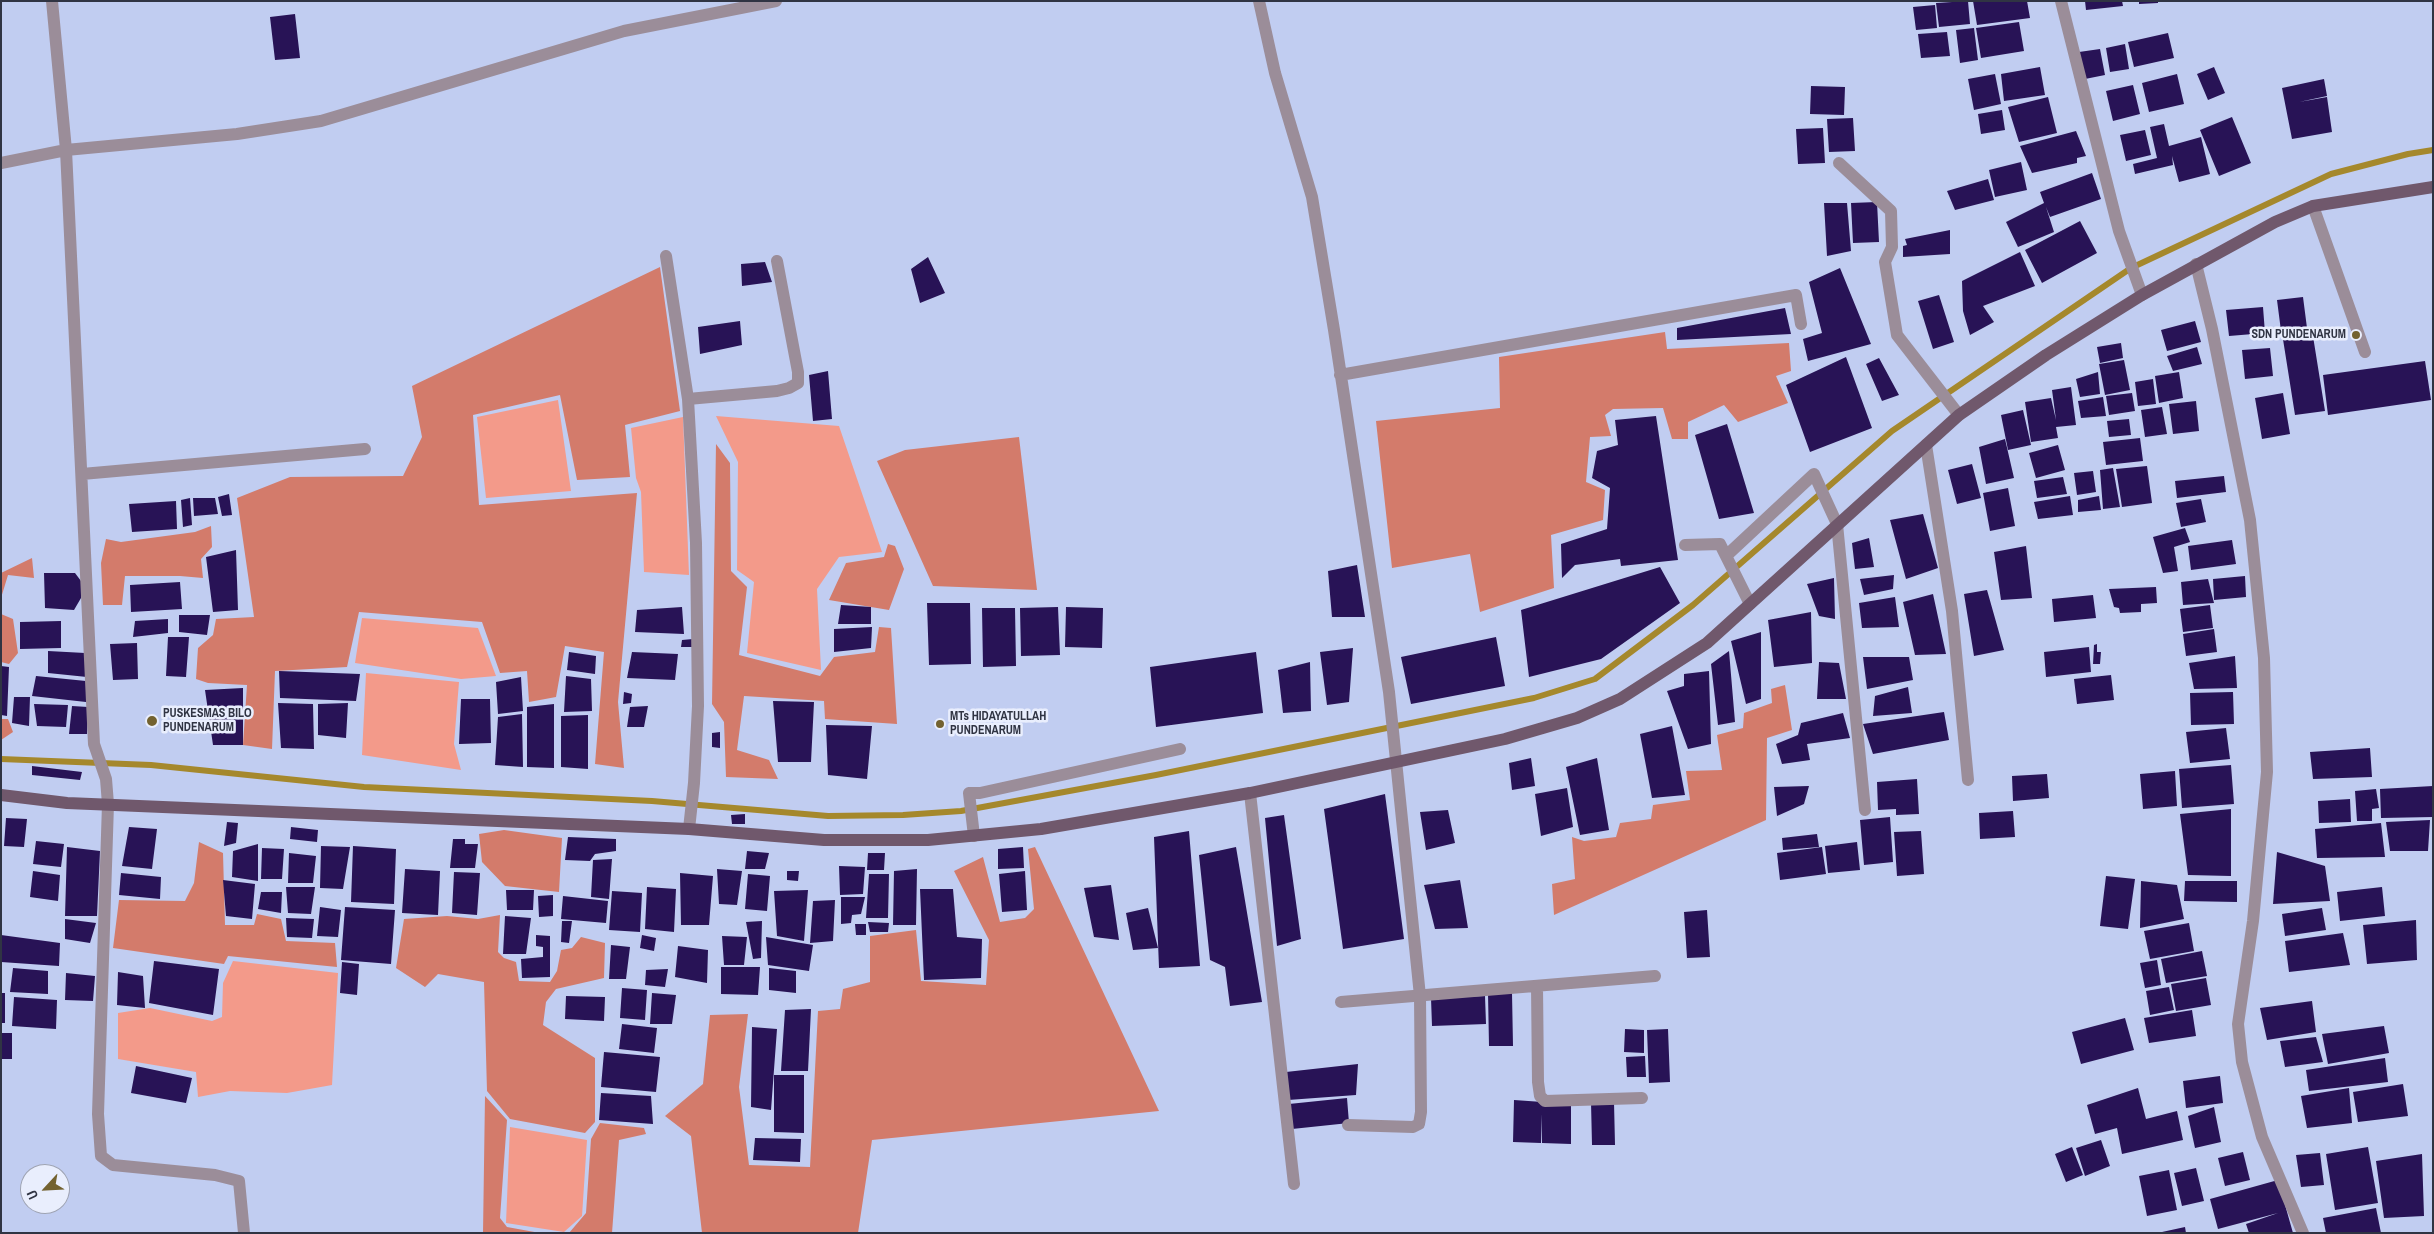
<!DOCTYPE html>
<html>
<head>
<meta charset="utf-8">
<style>
	body { margin:0 }
	#map { position:relative; width:2434px; height:1234px; overflow:hidden; background:#c1cdf1; font-family:"Archivo Narrow",sans-serif }
	canvas { display:block }
	.frame { position:absolute; inset:0; border:2px solid #303443; pointer-events:none }
	.north { position:absolute; left:20px; top:1164px; width:50px; height:50px; box-sizing:border-box; background:#e9eefd; border:1px solid #9fa4b3; border-radius:50%; rotate:245deg; font-size:14px; font-weight:700; line-height:20px; text-align:center; color:#303443 }
	.north::after { content:''; display:block; margin:auto; width:18px; height:22px; background:#736230; clip-path:polygon(50% 0,100% 100%,50% 72%,0 100%) }
</style>
</head>
<body>
<div id="map">
<canvas width="2434" height="1234"></canvas>
<div class="frame"></div>
<div class="north">U</div>
</div>
<script>
const context = document.querySelector('canvas').getContext('2d');
context.lineJoin = 'round';
function fill(path, color) { context.fillStyle = color; context.fill(path, 'evenodd'); }
const toPath = rows => new Path2D(rows.map(r => 'M' + r).join(''));
function strokePath(path, color, width, dash) { context.strokeStyle = color; context.lineWidth = width; context.lineCap = dash ? 'butt' : 'round'; context.setLineDash(dash || []); context.stroke(path); }
function drawText(font, color, halo, rows, align = 'center') {
  context.font = font + ' "Archivo Narrow",sans-serif'; context.lineWidth = 5; context.setLineDash([]); context.textBaseline = 'middle'; context.strokeStyle = halo; context.fillStyle = color; for (const [text, x, y, turn = 0] of rows) {
    context.save(); context.translate(x, y); context.rotate((+turn || 0) * Math.PI / 180); context.textAlign = isNaN(turn) ? turn : align; if (halo) context.strokeText(text, 0, 0); context.fillText(text, 0, 0); context.restore();
  }
}
fill(toPath([
	[558,400,571,491,486,498,477,417],
	[716,416,839,426,882,552,839,557,817,589,821,670,747,653,754,582,737,570,738,462],
	[683,417,689,575,644,572,641,492,636,478,631,428],
	[362,618,478,628,496,676,461,679,355,663],
	[366,673,459,682,454,744,461,770,362,755],
	[233,961,338,973,332,1085,287,1093,230,1091,198,1097,196,1072,118,1059,118,1013,150,1008,212,1021,222,1017,223,983],
	[510,1127,587,1140,582,1216,564,1232,506,1223]
]), '#f39a8a');
fill(toPath([
	[660,267,680,411,625,425,630,477,577,480,560,395,473,415,479,505,637,493,618,702,624,768,595,764,604,652,565,646,556,697,529,702,527,671,500,673,482,622,359,612,347,667,275,671,272,749,243,745,247,685,208,683,196,679,198,648,213,635,216,619,254,617,237,498,290,477,403,476,422,437,412,386],
	[1665,332,1667,349,1789,343,1791,371,1776,376,1788,403,1738,422,1724,405,1688,422,1688,439,1672,439,1663,408,1613,409,1605,415,1611,436,1590,437,1586,482,1605,490,1603,520,1551,535,1554,588,1480,612,1470,554,1392,568,1376,421,1500,408,1499,357],
	[1019,437,1037,590,933,586,877,461,905,450],
	[716,444,730,463,731,571,747,587,739,655,820,676,834,657,875,652,879,627,891,628,897,724,825,719,824,701,744,696,737,750,769,760,778,779,726,777,724,722,712,704],
	[211,526,212,547,201,559,203,578,180,576,125,576,122,605,103,605,101,563,106,539,121,542,195,532],
	[888,544,895,546,904,569,889,610,829,600,846,563,884,557],
	[32,558,34,578,8,575,1,598,1,573],
	[1,614,13,619,18,653,9,664,1,662],
	[1785,685,1792,730,1767,738,1766,820,1554,915,1552,884,1575,879,1572,837,1584,841,1616,837,1620,823,1651,819,1653,805,1690,800,1686,771,1722,770,1717,735,1743,728,1744,713,1772,703,1771,689],
	[1,719,8,719,13,732,1,740],
	[504,830,562,838,559,892,505,886,482,862,479,834],
	[199,842,223,853,225,925,254,925,257,914,281,919,286,941,335,943,337,967,228,956,224,964,113,948,119,900,185,901,194,883],
	[1035,847,1159,1111,872,1140,858,1233,702,1233,691,1136,665,1116,703,1084,710,1015,748,1014,739,1087,749,1165,810,1167,818,1011,840,1009,843,989,870,982,870,936,916,930,921,981,986,985,989,940,954,871,983,857,1000,922,1025,918,1034,909,1028,849],
	[500,915,498,952,504,958,516,962,519,981,550,982,557,971,561,950,572,948,581,937,605,943,604,978,556,989,546,1002,543,1025,595,1058,595,1122,585,1133,510,1119,487,1091,484,982,438,974,425,987,396,968,404,919,447,916,478,919],
	[485,1096,507,1120,500,1218,507,1227,540,1233,483,1233],
	[600,1123,644,1128,646,1134,619,1140,612,1233,569,1233,586,1213,591,1139]
]), '#d37b6b');
strokePath(toPath([
	[1,759,151,765,364,787,652,801,828,816,903,815,961,811,1156,775,1534,698,1595,679,1693,605,1892,431,2131,268,2331,174,2408,154,2433,150]
]), '#a5882c', 6);
fill(toPath([
	[1968,1,1970,24,1939,27,1936,3],
	[1973,1,2027,1,2030,18,1977,25],
	[2085,1,2122,1,2123,6,2086,10],
	[2139,1,2158,1,2158,3,2139,4],
	[1935,5,1937,28,1916,30,1913,7],
	[295,14,300,58,275,60,270,17],
	[2019,22,2024,51,1981,58,1976,28],
	[1974,28,1978,60,1960,63,1956,30],
	[1947,32,1950,56,1921,58,1918,34],
	[2168,33,2174,58,2134,67,2128,42],
	[2125,44,2129,69,2110,72,2106,48],
	[2100,49,2105,75,2085,79,2079,52],
	[2040,67,2045,95,2004,101,2001,74],
	[2214,67,2225,93,2208,100,2197,74],
	[1995,74,2001,104,1974,110,1968,79],
	[2177,74,2184,104,2149,112,2142,83],
	[2324,79,2327,96,2299,102,2327,97,2332,132,2292,139,2282,88],
	[2133,85,2140,114,2113,121,2106,91],
	[1811,86,1845,87,1844,115,1810,114],
	[2048,97,2057,133,2019,142,2008,107],
	[2002,110,2005,130,1981,134,1978,114],
	[2232,117,2251,163,2219,176,2200,130],
	[1853,118,1855,151,1829,152,1827,119],
	[2164,124,2169,146,2201,137,2210,174,2179,182,2172,156,2173,165,2135,174,2133,164,2157,158,2150,127],
	[1823,128,1825,163,1798,164,1796,129],
	[2145,130,2151,155,2126,161,2120,135],
	[2076,131,2086,156,2077,158,2077,163,2032,173,2020,146],
	[2021,162,2027,190,1995,197,1989,170],
	[2092,173,2101,199,2050,217,2046,207,2054,232,2018,247,2006,222,2044,203,2040,192],
	[1988,179,1994,200,1955,210,1947,191],
	[1877,202,1879,242,1853,243,1851,203],
	[1824,203,1847,203,1851,251,1827,256],
	[2080,221,2097,253,2042,283,2025,250],
	[1950,230,1950,254,1903,257,1903,246,1907,245,1905,239],
	[2020,252,2035,286,1983,306,1994,322,1970,335,1963,311,1962,281],
	[928,257,945,293,920,303,911,269],
	[765,262,772,282,742,286,741,264],
	[1840,268,1871,344,1808,361,1803,339,1822,333,1809,282],
	[1939,295,1954,342,1933,349,1918,301],
	[2303,297,2307,328,2281,331,2277,300],
	[2263,307,2265,333,2229,336,2226,310],
	[1785,308,1791,334,1677,340,1677,328],
	[740,321,742,345,700,354,698,327],
	[2195,321,2201,342,2167,351,2161,330],
	[2312,330,2325,411,2295,415,2282,333],
	[2121,343,2123,358,2100,363,2097,347],
	[2197,347,2202,364,2173,371,2167,356],
	[2270,348,2273,376,2245,379,2242,350],
	[1846,357,1872,428,1810,452,1786,385],
	[1879,358,1899,395,1882,401,1866,364],
	[2124,360,2130,390,2105,395,2099,364],
	[2425,361,2431,400,2328,415,2323,375],
	[828,371,832,419,813,421,809,375],
	[2098,372,2100,394,2080,397,2076,379],
	[2179,372,2183,398,2159,403,2155,376],
	[2153,379,2156,404,2138,406,2135,382],
	[2071,387,2076,425,2056,427,2058,438,2031,442,2025,402,2051,398,2056,420,2052,390],
	[2132,393,2135,411,2109,415,2106,396],
	[2283,393,2290,434,2262,439,2255,398],
	[2103,397,2106,416,2081,418,2078,401],
	[2196,401,2199,431,2173,434,2169,404],
	[2162,407,2167,434,2145,437,2141,410],
	[2023,410,2031,445,2008,450,2001,415],
	[1656,416,1678,560,1621,566,1620,559,1575,565,1562,578,1561,544,1607,529,1610,488,1592,478,1597,451,1618,445,1615,420],
	[2129,419,2131,435,2109,437,2107,421],
	[1727,424,1754,513,1719,519,1695,435],
	[2140,438,2143,461,2106,465,2103,442],
	[2005,439,2014,478,1986,484,1979,447],
	[2058,445,2065,470,2036,478,2029,453],
	[1972,464,1981,498,1957,504,1948,470],
	[2147,466,2152,503,2122,507,2116,469],
	[2113,468,2120,507,2103,509,2100,470],
	[2093,471,2096,492,2077,495,2074,473],
	[2224,476,2226,492,2177,498,2175,481],
	[2063,477,2067,494,2037,498,2034,481],
	[2008,488,2015,526,1990,531,1983,493],
	[229,494,232,515,222,516,218,497],
	[2070,496,2073,515,2038,519,2034,502],
	[2099,496,2101,510,2078,512,2078,500],
	[190,498,192,525,183,527,181,500],
	[193,498,215,498,218,514,194,516],
	[2201,499,2206,522,2181,527,2176,503],
	[176,501,177,529,132,532,129,504],
	[1923,514,1938,568,1906,579,1890,520],
	[2185,528,2190,542,2174,547,2178,571,2163,573,2153,537],
	[1869,538,1874,567,1855,569,1852,543],
	[2232,540,2236,564,2191,570,2188,546],
	[2026,546,2032,598,2001,600,1994,552],
	[236,550,238,610,213,612,206,557],
	[1357,565,1365,617,1332,617,1328,571],
	[1660,567,1680,603,1601,659,1529,677,1521,610],
	[44,573,75,573,81,581,81,598,74,610,45,608],
	[1894,575,1893,589,1864,595,1860,579],
	[2245,576,2246,597,2214,600,2213,579],
	[1834,578,1835,619,1819,616,1807,584],
	[2208,579,2214,603,2183,605,2181,582],
	[180,582,182,609,131,612,130,585],
	[2156,587,2157,603,2141,604,2141,612,2120,613,2119,608,2114,607,2109,589],
	[1987,590,2004,650,1974,656,1964,594],
	[1933,594,1946,654,1915,655,1903,602],
	[2093,595,2096,618,2054,622,2052,599],
	[1895,597,1899,627,1862,628,1859,603],
	[927,603,970,603,971,664,929,665],
	[841,605,871,607,871,624,838,624],
	[2210,605,2213,628,2183,632,2180,609],
	[682,607,684,634,635,632,637,610],
	[1058,607,1060,655,1021,656,1020,608],
	[1066,607,1103,608,1102,648,1065,647],
	[982,608,1015,608,1016,666,983,667],
	[1811,612,1812,663,1774,667,1768,620],
	[179,615,210,615,207,635,179,632],
	[168,619,168,633,133,637,135,621],
	[61,621,61,648,20,649,20,622],
	[872,627,871,648,834,652,834,629],
	[2214,629,2217,652,2186,656,2183,634],
	[1761,632,1761,699,1746,704,1731,641],
	[168,637,189,637,186,677,166,676],
	[1496,637,1505,686,1411,704,1401,657],
	[693,639,692,647,681,647,682,640],
	[137,643,138,679,113,680,110,644],
	[2097,644,2097,652,2101,652,2100,664,2093,664,2094,645],
	[2089,647,2091,672,2046,677,2044,652],
	[1353,648,1349,702,1327,705,1320,652],
	[48,651,85,653,87,677,48,673],
	[1729,651,1735,722,1718,725,1711,664],
	[569,652,596,656,595,674,567,670],
	[632,652,678,654,675,680,627,678],
	[1256,652,1263,713,1156,727,1150,667],
	[2235,656,2237,688,2194,689,2189,663],
	[1863,657,1909,657,1913,680,1867,689],
	[1310,662,1311,711,1283,713,1278,670],
	[1819,662,1839,663,1846,699,1817,699],
	[1,666,9,667,7,716,1,715],
	[279,671,360,674,356,701,280,698],
	[1709,671,1711,744,1688,749,1667,691,1684,686,1684,674],
	[2111,675,2114,700,2077,704,2074,679],
	[36,676,86,681,86,702,32,696],
	[566,676,591,679,592,711,564,712],
	[521,677,523,711,498,714,496,682],
	[1908,687,1912,713,1873,716,1875,696],
	[243,688,243,745,213,745,205,690],
	[624,692,632,694,631,703,623,704],
	[2233,692,2234,724,2191,725,2190,693],
	[14,697,30,697,29,726,12,723],
	[461,699,490,699,491,743,459,744],
	[773,701,814,702,811,762,778,762],
	[278,703,313,704,314,749,281,748],
	[348,703,346,738,318,735,318,704],
	[34,704,68,705,66,727,37,726],
	[554,704,554,768,527,767,527,707],
	[72,706,88,707,87,734,69,734],
	[648,706,644,727,627,727,630,707],
	[1944,712,1949,740,1873,754,1863,724],
	[1843,713,1850,738,1807,744,1810,760,1782,764,1776,744,1798,735,1801,723],
	[522,714,523,767,495,765,498,717],
	[588,715,588,769,561,767,561,716],
	[826,725,872,726,867,779,828,775],
	[1672,726,1685,795,1652,798,1640,734],
	[2226,728,2230,759,2190,763,2186,732],
	[720,732,720,748,712,747,712,733],
	[2370,748,2372,777,2313,779,2310,752],
	[1531,758,1535,786,1512,790,1509,763],
	[1597,758,1609,830,1580,835,1566,767],
	[2231,765,2234,804,2182,808,2179,769],
	[32,766,82,772,80,780,32,775],
	[2175,771,2177,806,2143,809,2140,774],
	[2047,774,2049,798,2013,801,2012,776],
	[1917,779,1919,814,1896,815,1896,809,1878,810,1877,782],
	[1809,786,1804,804,1777,816,1774,787],
	[2433,786,2433,817,2381,818,2380,789],
	[1567,788,1573,827,1541,836,1535,794],
	[2376,789,2379,808,2372,809,2372,821,2357,821,2355,791],
	[1385,794,1404,939,1343,949,1324,809],
	[2350,799,2351,822,2319,823,2318,801],
	[2231,809,2231,876,2188,875,2180,814],
	[1448,810,1455,843,1426,850,1420,812],
	[2013,811,2015,837,1980,839,1979,813],
	[745,814,745,824,732,824,731,815],
	[1284,815,1301,939,1277,946,1265,818],
	[1890,817,1893,862,1864,865,1860,820],
	[6,818,27,819,24,847,4,846],
	[2430,820,2428,851,2390,851,2386,822],
	[227,822,238,823,236,843,224,846],
	[2381,823,2385,857,2317,858,2315,829],
	[129,827,157,829,152,869,122,866],
	[291,827,318,830,317,842,290,839],
	[1189,831,1200,966,1159,968,1154,837],
	[1921,831,1924,874,1897,876,1894,832],
	[1817,834,1819,847,1783,850,1782,838],
	[568,837,616,839,616,851,595,854,590,861,565,860],
	[453,839,465,839,465,844,478,844,475,868,450,868],
	[36,841,64,844,61,867,33,864],
	[1857,842,1860,870,1828,873,1825,846],
	[258,844,258,881,232,877,233,851],
	[321,846,350,847,343,889,320,888],
	[353,846,396,849,394,904,351,902],
	[67,847,100,851,97,916,65,916],
	[1023,847,1024,868,998,869,998,849],
	[1236,847,1262,1002,1230,1006,1225,967,1210,960,1199,855],
	[1822,847,1826,874,1780,880,1777,853],
	[262,848,284,849,282,879,261,879],
	[747,851,769,853,765,869,745,869],
	[2277,852,2325,866,2330,901,2273,904],
	[289,853,316,856,313,883,288,883],
	[868,853,885,853,884,870,867,870],
	[612,859,609,899,591,897,593,860],
	[839,866,865,867,863,894,840,895],
	[405,869,440,871,438,915,402,913],
	[717,869,742,871,737,905,719,904],
	[917,869,916,925,893,925,894,871],
	[33,871,60,875,58,901,30,897],
	[787,871,799,871,798,881,787,880],
	[1025,871,1027,910,1002,912,999,874],
	[454,872,480,873,477,915,452,913],
	[121,873,161,877,160,899,119,895],
	[680,873,713,876,709,925,681,925],
	[748,874,770,876,767,911,745,909],
	[869,874,889,874,888,918,866,918],
	[2106,876,2135,879,2128,929,2100,926],
	[223,880,255,884,252,919,226,916],
	[1460,880,1468,928,1435,929,1424,885],
	[2141,881,2177,885,2184,919,2140,928],
	[2185,881,2237,881,2237,902,2184,901],
	[1111,885,1119,940,1094,937,1084,888],
	[286,887,315,887,311,914,288,913],
	[647,887,676,889,674,932,645,929],
	[2382,887,2385,916,2340,921,2337,892],
	[920,889,953,889,957,937,982,939,981,978,924,980],
	[506,890,534,890,533,910,507,910],
	[808,890,804,941,777,936,774,891],
	[612,891,642,893,640,932,609,930],
	[261,892,282,892,281,913,258,909],
	[553,895,553,916,539,917,538,896],
	[563,896,608,901,606,923,561,919],
	[841,897,865,897,861,914,852,915,851,923,841,924],
	[835,900,833,941,810,943,813,901],
	[320,907,341,910,338,937,317,936],
	[345,907,395,910,391,964,341,960],
	[1148,908,1158,948,1133,950,1126,913],
	[2322,908,2326,930,2285,936,2282,914],
	[1707,910,1710,957,1687,958,1684,912],
	[505,916,531,918,526,954,503,954],
	[286,918,314,919,312,938,287,937],
	[65,919,96,923,90,943,65,939],
	[2416,920,2417,960,2367,964,2363,925],
	[562,921,572,921,569,943,561,942],
	[762,921,761,958,753,959,746,922],
	[868,922,889,923,888,932,870,932],
	[2189,923,2194,951,2150,959,2144,931],
	[855,924,866,924,866,935,856,935],
	[2343,933,2350,965,2289,972,2285,941],
	[1,935,60,943,59,966,1,962],
	[536,935,550,936,550,977,522,978,521,959,543,957,543,947,536,946],
	[642,935,656,938,654,951,640,948],
	[722,936,747,937,744,965,724,965],
	[766,937,813,945,809,971,768,965],
	[611,945,630,947,626,979,609,979],
	[678,946,708,950,707,983,675,977],
	[2202,951,2207,976,2166,983,2161,959],
	[2157,960,2161,985,2145,988,2140,963],
	[154,961,219,969,213,1015,149,1003],
	[342,962,359,964,357,995,340,993],
	[721,967,760,967,758,995,721,994],
	[13,968,48,971,48,994,10,992],
	[769,968,796,971,796,993,769,990],
	[668,969,665,987,645,985,646,970],
	[118,972,143,976,145,1008,117,1005],
	[66,973,95,976,93,1001,65,1000],
	[2206,978,2211,1005,2176,1011,2171,984],
	[2169,987,2174,1010,2150,1015,2146,991],
	[622,988,647,990,645,1020,620,1018],
	[1,993,5,993,5,1023,1,1023],
	[652,993,676,995,672,1024,650,1024],
	[1488,993,1512,993,1513,1046,1489,1046],
	[566,996,605,997,604,1021,565,1019],
	[1485,996,1486,1024,1432,1026,1431,998],
	[14,997,57,1000,56,1029,12,1026],
	[2312,1001,2316,1032,2267,1040,2260,1008],
	[811,1009,808,1071,781,1071,785,1010],
	[2192,1010,2196,1036,2149,1043,2144,1018],
	[2125,1018,2134,1050,2081,1064,2072,1032],
	[622,1024,657,1028,654,1053,619,1049],
	[2384,1026,2389,1053,2328,1064,2322,1034],
	[752,1027,777,1029,771,1110,751,1107],
	[1625,1029,1644,1030,1644,1053,1624,1052],
	[1668,1029,1670,1082,1649,1083,1647,1030],
	[1,1033,12,1033,12,1059,1,1059],
	[2316,1037,2323,1062,2285,1067,2280,1041],
	[604,1052,660,1057,656,1092,601,1087],
	[1645,1056,1646,1077,1627,1077,1626,1057],
	[2385,1058,2388,1082,2309,1091,2306,1070],
	[1358,1064,1356,1095,1288,1100,1286,1072],
	[136,1066,192,1078,186,1103,131,1093],
	[774,1075,804,1075,804,1133,774,1132],
	[2220,1076,2223,1103,2186,1108,2183,1081],
	[2403,1084,2408,1116,2358,1122,2353,1092],
	[2138,1088,2146,1119,2177,1111,2183,1140,2122,1154,2117,1128,2095,1134,2087,1105],
	[2349,1088,2352,1123,2307,1128,2301,1096],
	[601,1093,651,1096,653,1124,599,1120],
	[1347,1098,1349,1123,1292,1129,1289,1104],
	[1514,1100,1571,1104,1571,1144,1542,1143,1542,1114,1541,1143,1513,1142],
	[1591,1102,1614,1102,1615,1145,1592,1145],
	[2214,1107,2221,1142,2195,1148,2188,1116],
	[755,1138,801,1139,800,1162,753,1160],
	[2101,1140,2110,1166,2085,1176,2076,1148],
	[2072,1147,2083,1175,2066,1182,2055,1154],
	[2368,1147,2378,1203,2335,1210,2326,1154],
	[2243,1152,2250,1180,2225,1186,2218,1158],
	[2320,1153,2324,1185,2301,1187,2296,1155],
	[2422,1154,2424,1216,2384,1218,2376,1161],
	[2196,1168,2204,1201,2182,1206,2174,1173],
	[2169,1170,2177,1210,2147,1216,2139,1176],
	[2278,1180,2293,1233,2249,1233,2246,1224,2278,1213,2218,1229,2210,1199],
	[2376,1208,2381,1233,2326,1233,2323,1218],
	[2185,1227,2186,1233,2162,1233,2162,1232]
]), '#281356');
strokePath(toPath([
	[52,1,66,150,94,744,106,779,108,804,98,1114,101,1156,113,1165,215,1175,239,1181,244,1233],
	[1259,1,1275,73,1312,197,1334,330,1389,692,1420,996,1421,1112,1419,1124,1413,1127,1348,1125],
	[2061,1,2119,231,2142,295],
	[1,163,66,150,237,134,321,121,624,31,776,1],
	[1839,163,1891,211,1892,247,1885,262,1897,335,1959,415],
	[2313,206,2365,352],
	[666,256,688,399,696,543,698,706,694,783,689,829],
	[2196,264,2212,329,2250,520,2264,658,2267,772,2253,921,2238,1024,2242,1062,2262,1137,2303,1233],
	[1340,375,1796,295,1801,324],
	[688,399,777,391,789,388,798,383,798,372,777,261],
	[1926,445,1952,611,1968,780],
	[82,474,365,449],
	[1685,545,1720,544,1750,604],
	[1726,556,1814,474,1837,524,1865,810],
	[1250,793,1294,1184],
	[974,836,969,793,980,793,1180,749],
	[1537,986,1538,1082,1540,1096,1545,1101,1642,1098],
	[1341,1002,1655,976]
]), '#9b8d99', 12);
strokePath(toPath([
	[1,795,67,803,689,829,824,840,928,840,1041,829,1250,793,1505,739,1577,718,1620,699,1707,643,1959,415,2046,355,2142,295,2275,222,2313,206,2433,187]
]), '#70586c', 12);
for (const [x, y, r, color] of [
	[2356,335,5,"#736230"],
	[152,721,6,"#736230"],
	[940,724,5,"#736230"]
]) { const dot = new Path2D(); dot.arc(x, y, r, 0, 2 * Math.PI); context.fillStyle = color; context.fill(dot); strokePath(dot, '#e9eefd', 2); }
drawText('bold 12px', '#303443', '#e9eefd', [
	["SDN PUNDENARUM",2346,335,"right"],
	["PUSKESMAS BILO",163,714],
	["PUNDENARUM",163,728],
	["MTs HIDAYATULLAH",950,717],
	["PUNDENARUM",950,731]
], 'left');
</script>
</body>
</html>
